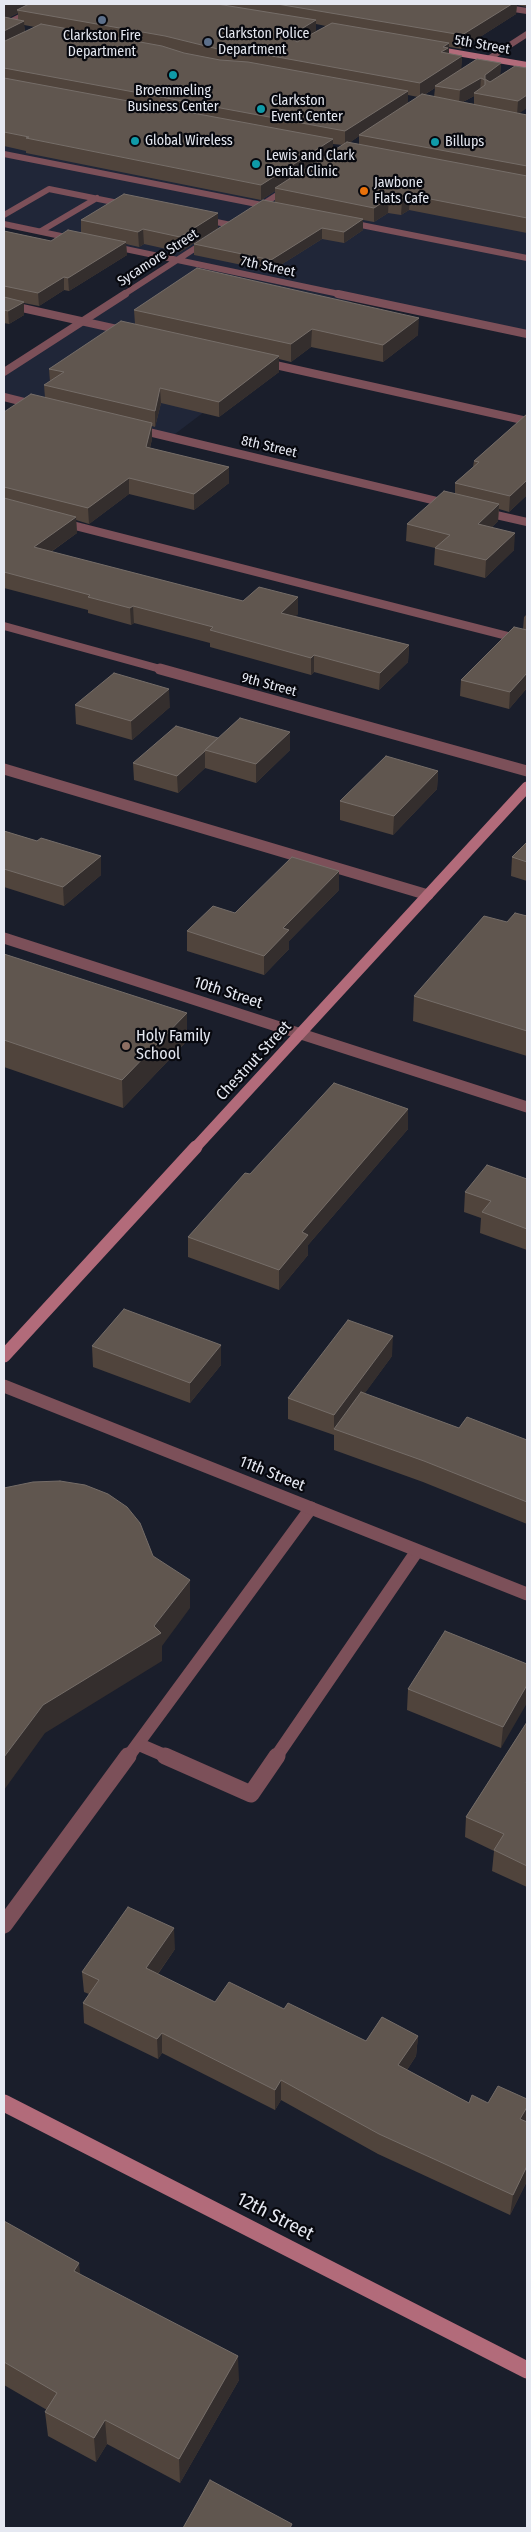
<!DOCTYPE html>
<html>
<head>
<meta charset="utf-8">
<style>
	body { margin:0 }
	#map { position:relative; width:531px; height:2532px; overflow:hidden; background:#1a1e2b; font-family:"Fira Sans Condensed",sans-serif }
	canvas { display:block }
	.frame { position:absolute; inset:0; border:5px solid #e5e8f1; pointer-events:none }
</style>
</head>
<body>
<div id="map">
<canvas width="531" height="2532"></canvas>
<div class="frame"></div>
</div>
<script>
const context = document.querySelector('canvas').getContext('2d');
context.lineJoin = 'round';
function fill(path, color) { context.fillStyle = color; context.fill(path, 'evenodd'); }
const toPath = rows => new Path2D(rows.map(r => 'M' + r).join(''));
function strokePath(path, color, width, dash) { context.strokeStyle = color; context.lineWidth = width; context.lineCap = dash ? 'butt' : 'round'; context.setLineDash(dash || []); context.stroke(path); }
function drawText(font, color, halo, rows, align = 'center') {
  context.font = font + ' "Fira Sans Condensed",sans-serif'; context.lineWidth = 4.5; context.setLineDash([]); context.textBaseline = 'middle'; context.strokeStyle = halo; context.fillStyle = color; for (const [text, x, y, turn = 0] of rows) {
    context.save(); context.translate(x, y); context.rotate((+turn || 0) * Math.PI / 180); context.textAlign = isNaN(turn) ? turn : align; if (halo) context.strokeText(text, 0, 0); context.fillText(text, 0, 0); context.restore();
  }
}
fill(toPath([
	[4,96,527,197,527,334,355,298,171,437,4,397,4,372,177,260,4,221]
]), '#202638');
strokePath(toPath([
	[481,4,527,11],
	[4,25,46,4],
	[4,154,272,207],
	[4,215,49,189,128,205],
	[202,219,231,225],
	[346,222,527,258],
	[41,231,97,198]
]), '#7c5059', 6);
strokePath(toPath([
	[4,304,126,331],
	[262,362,527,421],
	[60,522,527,641]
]), '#7c5059', 8);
strokePath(toPath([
	[4,769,428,895]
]), '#7c5059', 11);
strokePath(toPath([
	[138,1744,168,1757],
	[128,1757,311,1508],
	[276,1757,417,1551]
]), '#7c5059', 13);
strokePath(toPath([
	[165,1756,251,1794,277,1756],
	[4,1925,128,1756]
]), '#7c5059', 17);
strokePath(toPath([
	[479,65,527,34],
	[254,210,288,188],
	[4,224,75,239],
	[111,246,344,295],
	[123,295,208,240]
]), '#7c5059', 6);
strokePath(toPath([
	[338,294,527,334],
	[4,372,125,294],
	[4,397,36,405],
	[136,429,449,504],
	[483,512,527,522],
	[4,626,164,670]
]), '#7c5059', 8);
strokePath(toPath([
	[160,669,527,771],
	[4,938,527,1107]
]), '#7c5059', 11);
strokePath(toPath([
	[4,1386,527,1594]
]), '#7c5059', 13);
strokePath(toPath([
	[434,49,527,65]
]), '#b26b7a', 6);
strokePath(toPath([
	[195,1148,527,787]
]), '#b26b7a', 11);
strokePath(toPath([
	[4,1356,196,1147]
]), '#b26b7a', 13);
strokePath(toPath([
	[4,2103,527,2370]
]), '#b26b7a', 17);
fill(toPath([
	[4,4,527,4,527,7,517,5,516,14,461,49,449,47,449,54,462,56,461,69,501,63,500,75,515,66,520,114,527,115,527,233,409,210,401,215,388,213,374,222,363,220,363,230,344,243,322,239,271,271,194,255,194,244,275,202,275,191,261,200,26,153,26,151,4,146],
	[18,13,18,20,8,18],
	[316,24,326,26,316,31],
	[24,25,35,27,25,32],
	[435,88,434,97,424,95],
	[408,95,418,97,408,104],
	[474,96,474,104,463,102],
	[359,136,359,145,349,143],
	[333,144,343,145,333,152],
	[218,213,218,228,180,252,144,244,139,247,126,244,127,255,69,291,64,290,39,306,24,303,24,315,9,324,4,323,4,231,51,241,81,233,81,220],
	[134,310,418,335,383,362,311,347,291,362,279,359,279,372,219,417,161,403,155,427,152,426,152,439,150,448,229,467,229,483,194,510,129,494,89,524,76,520,77,533,51,552,243,601,298,597,298,614,295,616,409,645,408,662,379,690,314,672,311,675,210,647,210,643,134,623,131,625,88,613,88,610,4,588,4,412,45,398,44,385,50,382,49,369,135,324],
	[527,414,527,495,509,512,499,509,498,521,492,527,514,550,485,578,434,565,435,548,406,541,407,524,455,494,455,483,473,467,474,461],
	[527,614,527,688,509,709,460,696,461,680,523,629,524,617],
	[75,705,170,707,132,740,76,724],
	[218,738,290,750,256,783,205,768,178,793,134,780,133,763],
	[438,771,437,789,393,835,340,820,340,801],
	[4,831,37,841,101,856,101,875,64,906,4,887],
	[527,842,527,881,511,876,512,857],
	[339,890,289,941,289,949,264,975,187,951,187,931,235,913],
	[527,916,527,1056,413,1021,414,996,507,922],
	[4,954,187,1041,123,1108,4,1067],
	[408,1109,408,1129,308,1245,308,1255,279,1290,188,1257,188,1237,250,1174],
	[527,1178,527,1250,480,1233,481,1218,464,1212,465,1192,527,1179],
	[92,1346,221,1365,190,1403,93,1367],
	[392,1356,364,1394,459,1428,527,1440,527,1524,423,1482,334,1450,334,1435,288,1419,288,1398],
	[527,1664,501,1748,407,1710,408,1689],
	[527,1722,527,1887,492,1871,494,1851,465,1837,466,1817],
	[175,1949,158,1974,215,2002,284,2009,366,2041,418,2036,416,2056,407,2070,469,2103,488,2103,527,2099,527,2181,510,2215,378,2154,281,2100,275,2110,162,2053,158,2059,84,2023,83,2003,89,1994,84,1992,82,1972],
	[4,2221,80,2274,239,2380,180,2483,107,2444,96,2462,48,2436,45,2412,47,2410,4,2385]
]), '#50443c');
fill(toPath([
	[8,4,36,4,17,10,18,13,4,20,4,6],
	[512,4,517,4,516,14,461,49,462,35],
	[316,20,316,34,292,53,293,34],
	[24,21,25,35,4,46,4,31],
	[449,43,449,57,441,52,443,47],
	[462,56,461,70,435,86,435,88,420,97,420,83],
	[501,63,500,77,485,88,485,75],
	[481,78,480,92,474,93,474,96,459,104,460,90],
	[408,91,408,105,359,135,359,136,345,146,345,131],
	[527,95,527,108,517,115,518,101],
	[333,139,333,154,275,188,275,191,261,200,261,185],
	[410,195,409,210,401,215,402,201],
	[389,198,388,213,374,222,374,208],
	[218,213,218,228,180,252,180,237],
	[363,219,363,230,344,243,344,232],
	[322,228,322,239,271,271,271,260],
	[143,229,144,244,139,247,138,232],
	[126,242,127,255,69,291,68,278],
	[64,277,64,290,39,306,38,293],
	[24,302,24,315,9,324,8,311],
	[419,318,418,335,383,362,383,345],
	[312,329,311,347,291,362,291,344],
	[279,356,279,372,219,417,219,402],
	[160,388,161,403,155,427,155,411],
	[152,423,152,439,146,463,146,447],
	[229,467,229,483,194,510,194,494],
	[129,478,129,494,89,524,88,508],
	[527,480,527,495,509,512,510,496],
	[499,504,498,521,477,541,478,524],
	[76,517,77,533,35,563,34,547],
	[515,533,514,550,485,578,486,560],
	[298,597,298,614,281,629,281,613],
	[133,606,134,623,131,625,130,608],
	[409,645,408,662,379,690,380,673],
	[314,655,314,672,311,675,311,658],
	[527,673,527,688,509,709,510,692],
	[169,689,170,707,132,740,131,721],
	[290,732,290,750,256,783,256,764],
	[205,751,205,768,178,793,177,776],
	[438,771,437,789,393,835,394,816],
	[101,856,101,875,64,906,63,887],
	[339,871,339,890,289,941,289,949,264,975,264,956,283,928],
	[187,1013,187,1041,123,1108,122,1080],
	[408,1109,408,1129,308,1245,308,1255,279,1290,279,1270,302,1232],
	[393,1336,392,1356,338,1430,334,1429,334,1436,334,1415],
	[221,1345,221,1365,190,1403,190,1383],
	[190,1580,190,1608,162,1646,162,1661,45,1733,4,1790,4,1757,43,1705,154,1626],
	[527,1685,527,1703,501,1748,503,1727],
	[174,1928,175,1949,147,1989,146,1968],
	[162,2033,162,2053,158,2059,157,2039],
	[418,2036,416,2056,397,2085,398,2065],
	[281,2080,281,2100,275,2110,275,2090],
	[527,2107,527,2122,520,2119],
	[527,2166,527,2181,510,2215,513,2195],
	[79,2263,82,2288,74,2271],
	[238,2356,239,2380,180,2483,179,2459],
	[105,2420,107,2444,96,2462,94,2438]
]), '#342e2d');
const building = toPath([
	[29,4,217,4,316,20,293,34,293,39,297,42,332,23,449,43,443,47,448,48,441,52,462,56,420,83,250,52,222,50,165,36,17,10,29,4],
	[277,4,512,4,462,35,277,4],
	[4,17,24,21,4,31,4,17],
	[41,24,162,46,184,53,220,60,248,62,408,91,345,131,4,68,4,41,5,41,41,24],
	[477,59,501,63,485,75,485,79,490,82,515,66,527,68,527,95,518,101,474,93,485,85,485,80,481,78,460,90,435,86,477,59],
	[4,78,333,139,261,185,26,138,29,137,4,132,4,78],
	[422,94,527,115,527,166,359,135,422,94],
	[347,142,527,176,527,218,410,195,402,201,389,198,374,208,275,188,347,142],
	[124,194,218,213,180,237,143,229,138,232,81,220,124,194],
	[263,200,363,219,344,232,322,228,271,260,194,244,263,200],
	[68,230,126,242,68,278,64,277,38,293,4,286,4,231,51,241,68,230],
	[197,268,419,318,383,345,312,329,291,344,134,310,197,268],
	[4,297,24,302,8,311,4,310,4,297],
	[121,321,279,356,219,402,160,388,155,411,44,385,64,372,49,369,121,321],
	[31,394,152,423,146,447,229,467,194,494,129,478,88,508,4,487,4,412,31,394],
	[527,414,527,480,510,496,455,483,479,462,474,461,527,414],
	[444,491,499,504,478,524,515,533,486,560,435,548,450,535,407,524,444,491],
	[4,498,76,517,34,547,243,601,259,587,298,597,281,613,409,645,380,673,314,655,311,658,210,630,213,627,133,606,130,608,88,597,90,595,4,572,4,498],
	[514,627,527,630,527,673,510,692,461,680,514,627],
	[114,673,169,689,131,721,75,705,114,673],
	[240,718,290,732,256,764,205,750,240,718],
	[176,726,218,738,205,750,205,751,177,776,133,763,176,726],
	[386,756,438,771,394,816,340,801,386,756],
	[4,831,37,841,41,838,101,856,63,887,4,869,4,831],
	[527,842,527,862,512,857,527,842],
	[292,857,339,871,283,928,289,930,264,956,187,931,213,906,235,913,292,857],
	[515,913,527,916,527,1031,414,996,484,916,507,922,515,913],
	[4,954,187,1013,122,1080,4,1040,4,954],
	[334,1083,408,1109,302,1232,308,1235,279,1270,188,1237,245,1173,250,1174,334,1083],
	[487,1165,527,1179,527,1178,527,1229,482,1212,491,1201,465,1192,487,1165],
	[124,1309,221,1345,190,1383,92,1346,124,1309],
	[348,1320,393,1336,334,1415,288,1398,348,1320],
	[361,1392,459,1428,467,1417,527,1440,527,1502,424,1461,334,1429,361,1392],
	[60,1481,85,1485,108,1494,127,1507,140,1523,153,1556,190,1580,154,1626,161,1633,43,1705,4,1757,4,1488,33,1482,60,1481],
	[445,1631,527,1664,527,1685,503,1727,408,1689,445,1631],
	[527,1722,527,1781,526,1783,527,1784,527,1866,494,1850,504,1834,466,1817,527,1722],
	[128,1907,174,1928,146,1968,215,2002,229,1982,284,2009,288,2003,366,2041,382,2017,418,2036,398,2065,469,2103,472,2095,488,2103,498,2086,527,2099,527,2107,520,2119,527,2122,527,2166,513,2195,379,2134,281,2080,275,2090,162,2033,157,2039,83,2003,99,1980,82,1972,128,1907],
	[4,2221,79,2263,74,2271,238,2356,179,2459,105,2420,94,2438,45,2412,57,2393,4,2362,4,2221],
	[210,2480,292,2524,290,2528,183,2528,210,2480]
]);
fill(building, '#60564f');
strokePath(building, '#756d68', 1);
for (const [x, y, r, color] of [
	[102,20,5,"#5c6f8a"],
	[208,42,5,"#5c6f8a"],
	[173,75,5,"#0f9aa8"],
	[261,109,5,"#0f9aa8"],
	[135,141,5,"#0f9aa8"],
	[435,142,5,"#0f9aa8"],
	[256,164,5,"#0f9aa8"],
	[364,191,5,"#e8710a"],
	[126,1046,5,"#8d6e63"]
]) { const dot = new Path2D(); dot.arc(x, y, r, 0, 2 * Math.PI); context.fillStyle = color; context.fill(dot); strokePath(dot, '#07080e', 2); }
drawText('14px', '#e5e8f1', '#07080e', [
	["Clarkston Police",218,34],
	["Department",218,50],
	["Clarkston Fire",102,36,"center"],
	["Department",102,52,"center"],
	["Broemmeling",173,91,"center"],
	["Business Center",173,107,"center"],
	["Clarkston",271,101],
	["Event Center",271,117],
	["Global Wireless",145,141],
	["Billups",445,142],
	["Lewis and Clark",266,156],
	["Dental Clinic",266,172],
	["Jawbone",374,183],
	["Flats Cafe",374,199]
], 'left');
drawText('14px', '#e5e8f1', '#07080e', [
	["5th Street",482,45,10],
	["Sycamore Street",158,258,-33],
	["7th Street",268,267,12],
	["8th Street",269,447,13],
	["9th Street",269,685,15]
]);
drawText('16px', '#e5e8f1', '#07080e', [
	["10th Street",228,993,18],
	["Chestnut Street",254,1061,-47],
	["11th Street",272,1474,22]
]);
drawText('16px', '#e5e8f1', '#07080e', [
	["Holy Family",136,1037],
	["School",136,1055]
], 'left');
drawText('19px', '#e5e8f1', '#07080e', [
	["12th Street",275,2217,27]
]);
</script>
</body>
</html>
